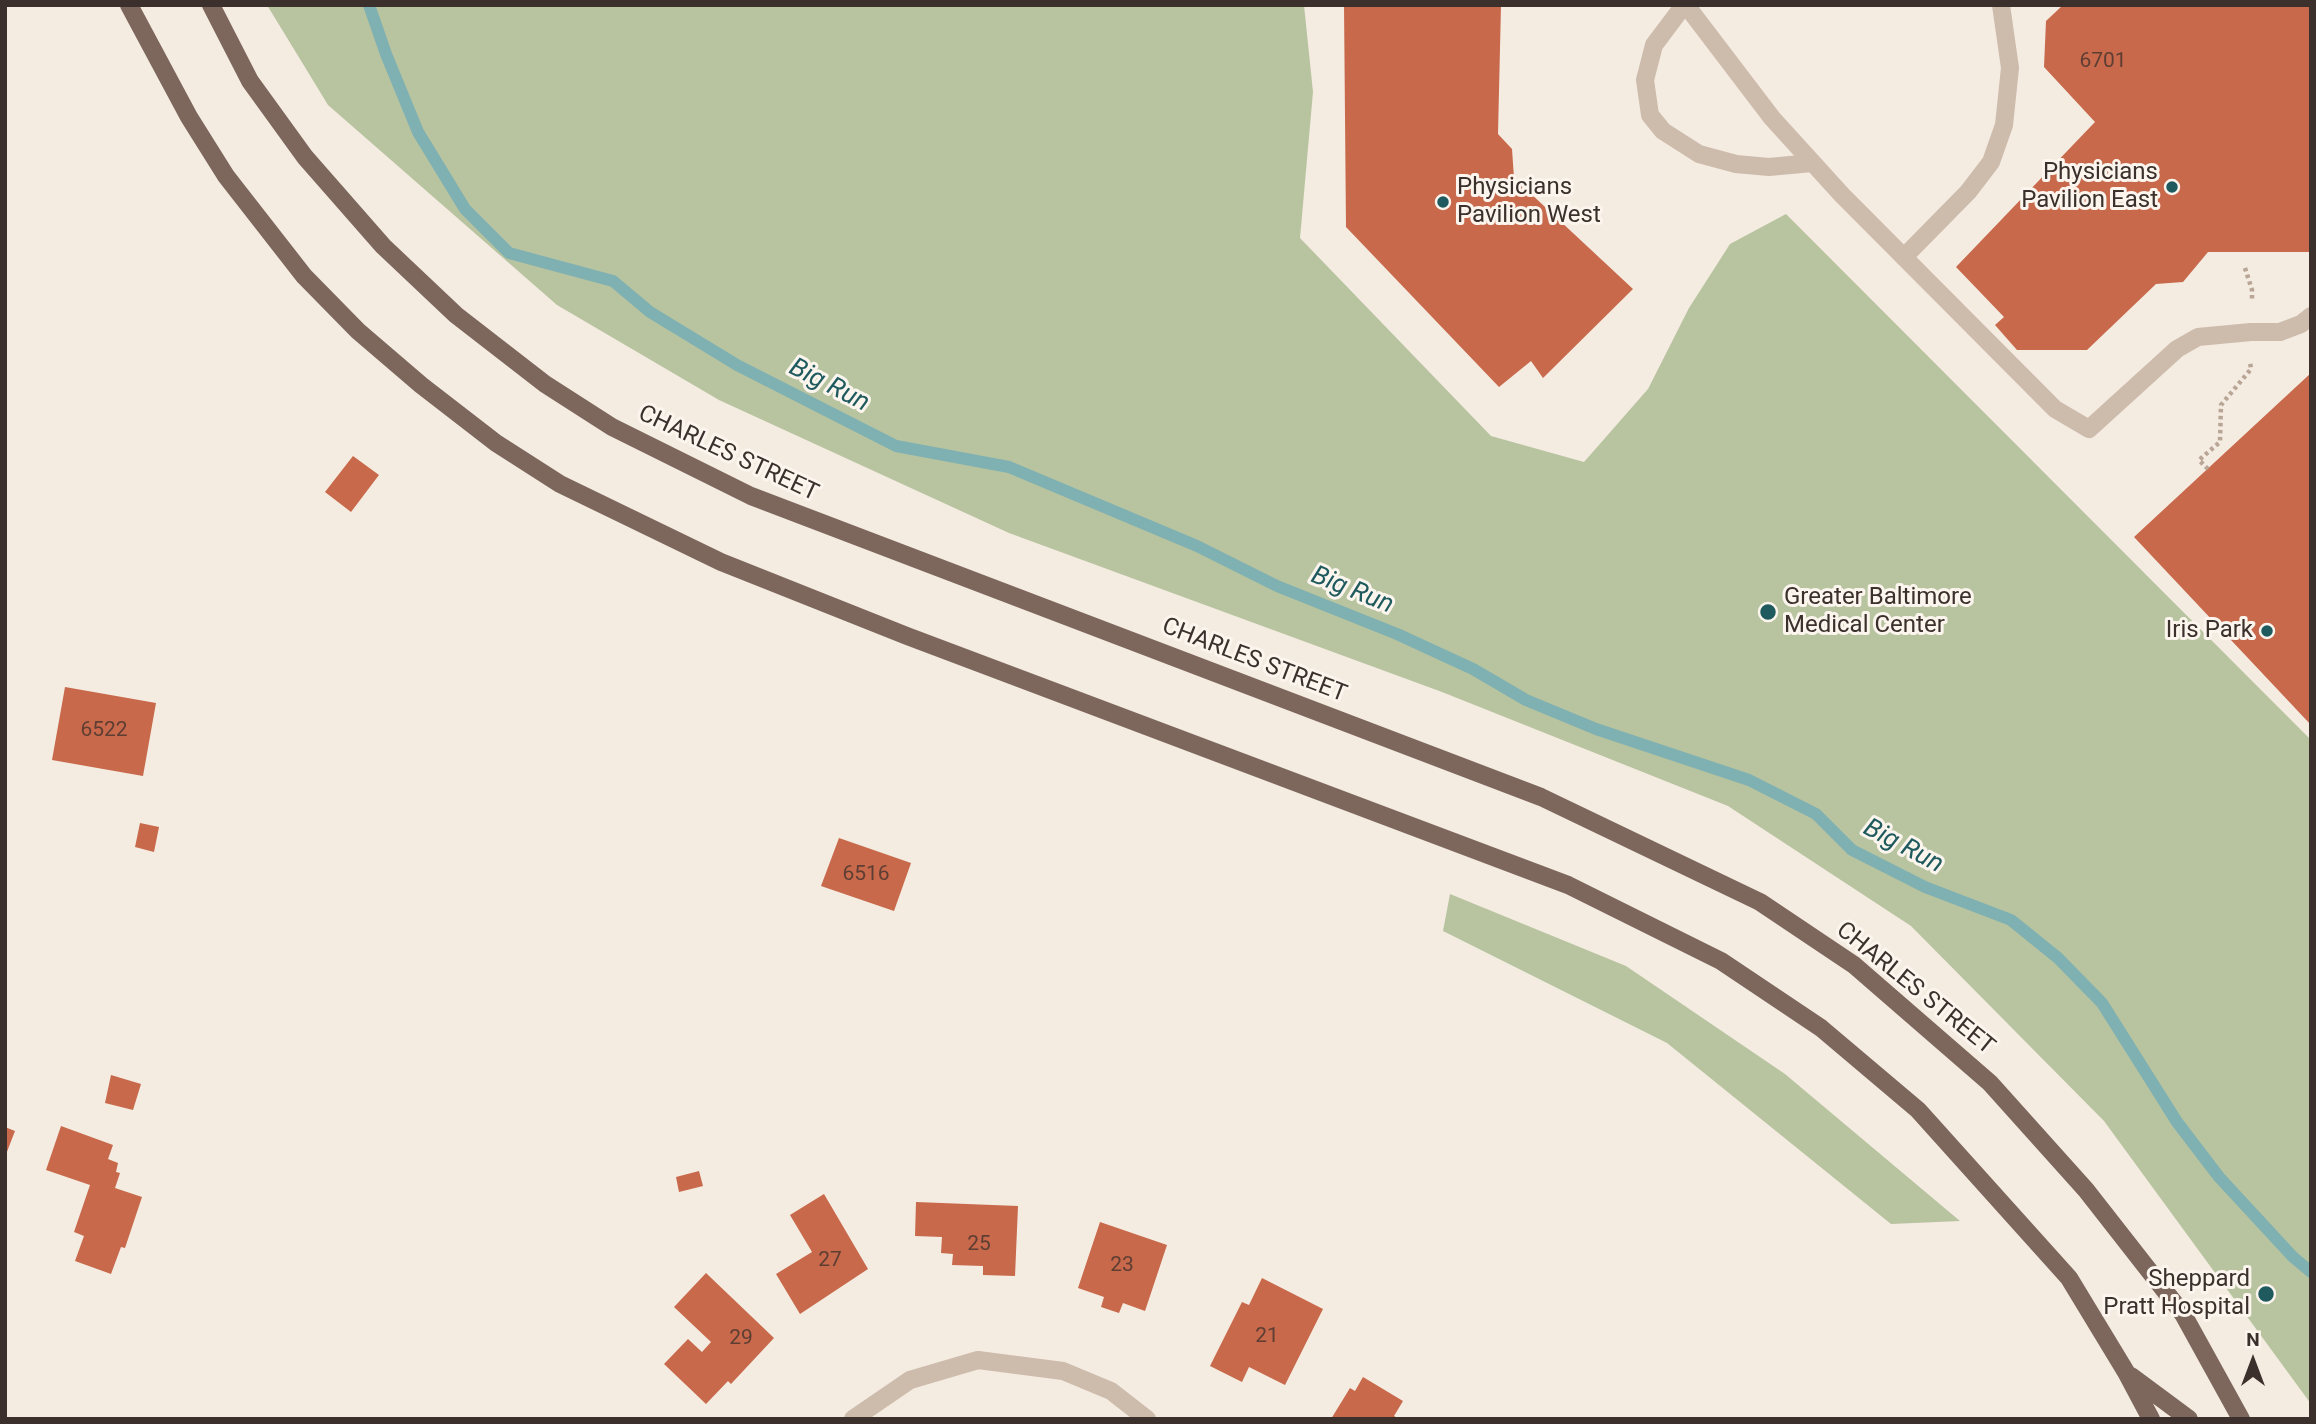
<!DOCTYPE html>
<html>
<head>
<meta charset="utf-8">
<style>
	body { margin:0 }
	#map { position:relative; width:2316px; height:1424px; overflow:hidden; background:#f4ebe1; font-family:Roboto,sans-serif }
	canvas { display:block }
	.frame { position:absolute; inset:0; border:7px solid #3b302b; pointer-events:none }
	.north { position:absolute; left:2218px; top:1326px; width:70px; height:70px; -webkit-text-stroke:5px #fbf5ee; paint-order:stroke; rotate:0deg; font-size:19px; font-weight:700; line-height:28px; text-align:center; color:#3b302b }
	.north::after { content:''; display:block; margin:auto; width:24px; height:32px; background:#3b302b; clip-path:polygon(50% 0,100% 100%,50% 72%,0 100%) }
</style>
</head>
<body>
<div id="map">
<canvas width="2316" height="1424"></canvas>
<div class="frame"></div>
<div class="north">N</div>
</div>
<script>
const context = document.querySelector('canvas').getContext('2d');
context.lineJoin = 'round';
function fill(path, color) { context.fillStyle = color; context.fill(path, 'evenodd'); }
const toPath = rows => new Path2D(rows.map(r => 'M' + r).join(''));
function strokePath(path, color, width, dash) { context.strokeStyle = color; context.lineWidth = width; context.lineCap = dash ? 'butt' : 'round'; context.setLineDash(dash || []); context.stroke(path); }
function drawText(font, color, halo, rows, align = 'center') {
  context.font = font + ' Roboto,sans-serif'; context.lineWidth = 6; context.setLineDash([]); context.textBaseline = 'middle'; context.strokeStyle = halo; context.fillStyle = color; for (const [text, x, y, turn = 0] of rows) {
    context.save(); context.translate(x, y); context.rotate((+turn || 0) * Math.PI / 180); context.textAlign = isNaN(turn) ? turn : align; if (halo) context.strokeText(text, 0, 0); context.fillText(text, 0, 0); context.restore();
  }
}
fill(toPath([
	[267,5,1304,5,1313,92,1300,238,1491,436,1584,462,1648,389,1689,308,1730,244,1786,214,2311,740,2311,1404,2104,1121,1911,926,1728,806,1442,692,1009,533,719,400,557,305,328,105],
	[1450,894,1626,966,1785,1074,1960,1221,1891,1224,1667,1043,1443,931]
]), '#b8c4a0');
strokePath(toPath([
	[369,5,386,54,418,132,465,209,509,253,613,281,650,312,737,365,896,446,1009,467,1197,546,1277,586,1397,634,1473,669,1526,700,1596,729,1749,780,1816,814,1852,850,1925,887,2011,920,2058,958,2102,1003,2177,1122,2219,1177,2293,1257,2311,1272]
]), '#7fb0b2', 12);
fill(toPath([
	[1344,5,1501,5,1498,134,1512,149,1514,178,1633,289,1543,378,1531,361,1499,387,1346,227],
	[2063,5,2311,5,2311,252,2208,252,2183,282,2156,284,2087,350,2017,350,1995,325,2004,317,1956,267,2095,122,2044,67,2046,21],
	[2311,373,2311,725,2134,537],
	[353,456,379,475,351,512,325,492],
	[65,687,156,703,143,776,52,760],
	[140,823,159,827,154,852,135,847],
	[839,838,911,863,894,911,821,886],
	[111,1075,141,1084,133,1110,105,1103],
	[61,1126,113,1145,108,1159,118,1163,116,1172,120,1173,115,1188,142,1197,125,1248,121,1247,111,1274,75,1261,84,1236,74,1232,90,1185,46,1170],
	[5,1127,15,1131,5,1157],
	[699,1171,703,1186,679,1192,676,1177],
	[824,1194,868,1269,800,1314,776,1274,812,1252,790,1215],
	[916,1202,1018,1206,1015,1276,983,1275,983,1266,952,1265,953,1254,941,1253,942,1237,915,1236],
	[1100,1222,1167,1245,1145,1311,1123,1303,1119,1313,1101,1307,1104,1297,1078,1288],
	[706,1273,774,1338,731,1384,728,1381,706,1404,664,1364,688,1339,702,1352,711,1342,674,1307],
	[1262,1278,1323,1309,1285,1385,1249,1367,1242,1382,1210,1366,1242,1302,1249,1305],
	[1363,1377,1403,1401,1394,1416,1399,1419,1331,1419,1350,1388,1355,1391]
]), '#c8694b');
strokePath(toPath([
	[2245,268,2252,290,2252,302],
	[2208,469,2199,460,2220,442,2221,405,2251,369,2250,362]
]), '#b9a596', 4.5, [3.5, 3.5]);
strokePath(toPath([
	[1684,5,1654,45,1645,80,1650,115,1663,131,1699,154,1736,164,1769,167,1812,163],
	[1904,257,1968,192,1991,162,2004,125,2010,68,2001,5]
]), '#cdbbac', 18);
strokePath(toPath([
	[1686,5,1772,118,1842,195,2055,409,2089,429,2177,349,2198,337,2251,332,2280,332,2301,324,2311,316],
	[853,1419,910,1380,978,1360,1063,1371,1111,1391,1147,1419]
]), '#cdbbac', 18);
strokePath(toPath([
	[129,5,189,117,226,176,304,276,358,331,421,385,496,443,560,484,721,562,907,636,1568,885,1721,961,1821,1028,1918,1110,2069,1278,2126,1372,2151,1419],
	[211,5,250,81,305,157,383,246,456,315,545,384,612,427,751,496,1541,797,1760,902,1854,965,1990,1083,2086,1190,2183,1314,2241,1419],
	[2131,1376,2189,1419]
]), '#7d675c', 18);
for (const [x, y, r, color] of [
	[2172,187,7,"#1f5a5e"],
	[1443,202,7,"#1f5a5e"],
	[1768,612,9,"#1f5a5e"],
	[2267,631,7,"#1f5a5e"],
	[2266,1294,9,"#1f5a5e"]
]) { const dot = new Path2D(); dot.arc(x, y, r, 0, 2 * Math.PI); context.fillStyle = color; context.fill(dot); strokePath(dot, '#fbf5ee', 2.5); }
drawText('21px', '#5e3e33', null, [
	["6701",2103,62],
	["6522",104,731],
	["6516",866,875],
	["25",979,1245],
	["27",830,1261],
	["23",1122,1266],
	["21",1267,1337],
	["29",741,1339]
]);
drawText('24px', '#3b302b', '#fbf5ee', [
	["Physicians",2158,173],
	["Pavilion East",2158,201],
	["Physicians",1457,188,"left"],
	["Pavilion West",1457,216,"left"],
	["Greater Baltimore",1784,598,"left"],
	["Medical Center",1784,626,"left"],
	["Iris Park",2253,631],
	["Sheppard",2250,1280],
	["Pratt Hospital",2250,1308]
], 'right');
drawText('24px', '#3b302b', '#fbf5ee', [
	["CHARLES STREET",728,454,25],
	["CHARLES STREET",1254,661,21],
	["CHARLES STREET",1915,989,39]
]);
drawText('italic 26px', '#1f5a5e', '#fbf5ee', [
	["Big Run",829,386,27],
	["Big Run",1352,591,22],
	["Big Run",1903,847,28]
]);
</script>
</body>
</html>
